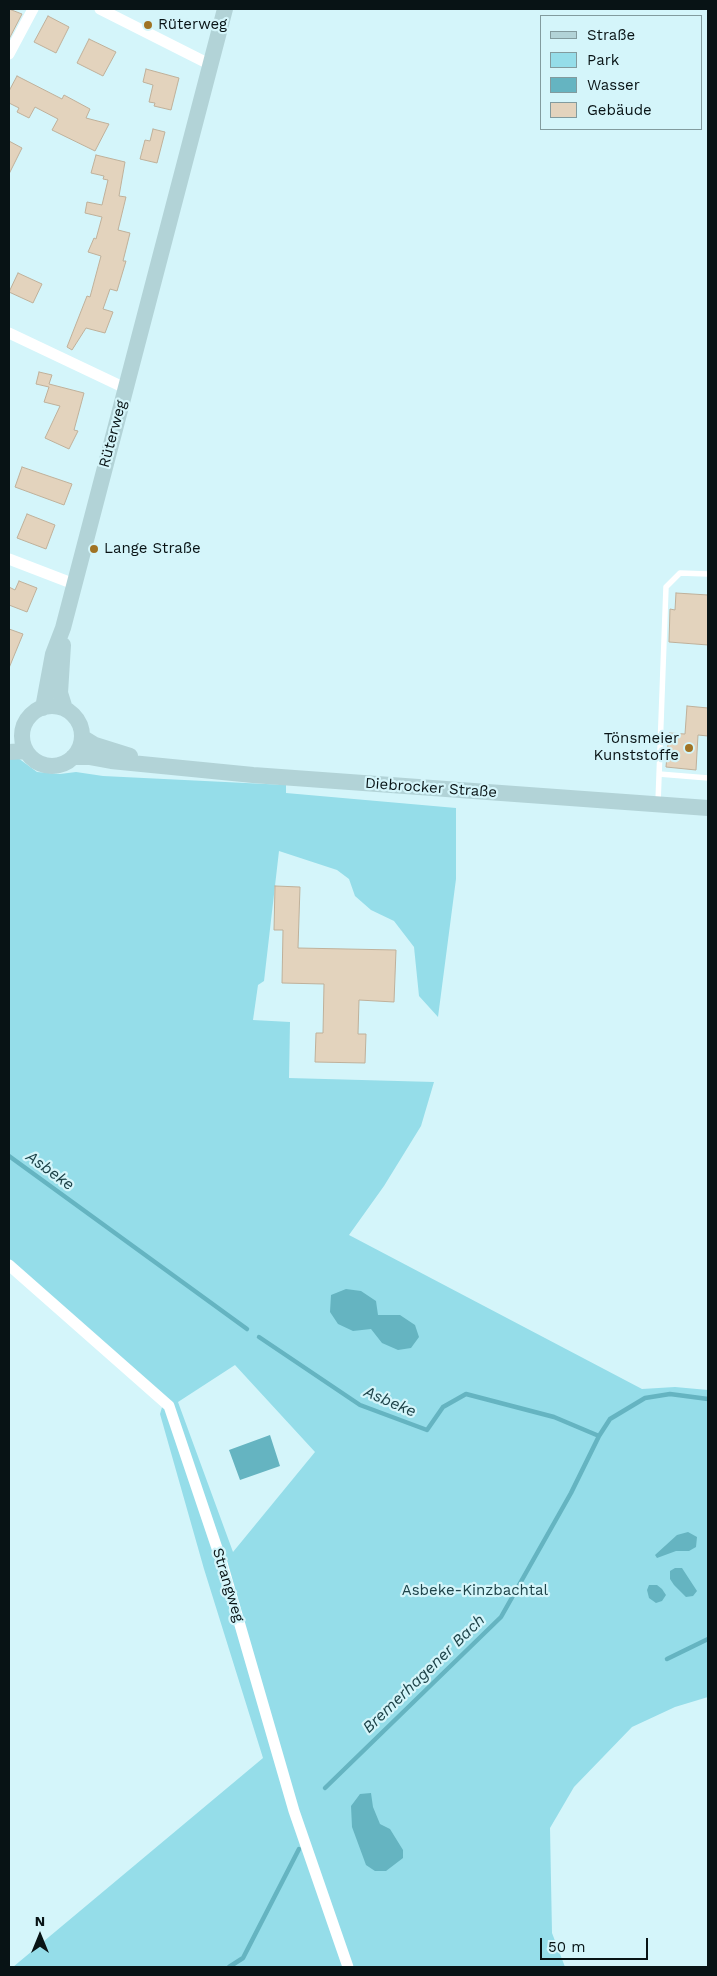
<!DOCTYPE html>
<html>
<head>
<meta charset="utf-8">
<style>
	body { margin:0 }
	#map { position:relative; width:717px; height:1976px; overflow:hidden; background:#d4f5fa; font-family:"Work Sans",sans-serif }
	canvas { display:block }
	.frame { position:absolute; inset:0; border:10px solid #081315; pointer-events:none }
	.legend { position:absolute; left:540px; top:15px; width:162px; height:115px; box-sizing:border-box; background:#d4f5fa; border:1px solid #829b9e; margin:0; padding:6px 9px; list-style:none; font-size:15px; color:#081315 }
	.legend li { display:flex; align-items:center; gap:10px; height:25px }
	.legend b { width:25px; border:1px solid #829b9e }
	.north { position:absolute; left:15px; top:1911px; width:50px; height:50px; -webkit-text-stroke:4px #d4f5fa; paint-order:stroke; rotate:0deg; font-size:14px; font-weight:700; line-height:20px; text-align:center; color:#081315 }
	.north::after { content:''; display:block; margin:auto; width:18px; height:22px; background:#081315; clip-path:polygon(50% 0,100% 100%,50% 72%,0 100%) }
	.scale { position:absolute; left:540px; top:1938px; width:108px; height:22px; box-sizing:border-box; border:2px solid #081315; border-top:0; padding-left:6px; font-size:15px; line-height:18px; white-space:nowrap; color:#081315; -webkit-text-stroke:4px #d4f5fa; paint-order:stroke }
</style>
</head>
<body>
<div id="map">
<canvas width="717" height="1976"></canvas>
<div class="frame"></div>
<ul class="legend">
<li><b style="height:6px;background:#b2d3d7"></b>Straße</li>
<li><b style="height:14px;background:#95dde9"></b>Park</li>
<li><b style="height:14px;background:#65b4c1"></b>Wasser</li>
<li><b style="height:14px;background:#e3d3bd"></b>Gebäude</li>
</ul>
<div class="north">N</div>
<div class="scale">50 m</div>
</div>
<script>
const context = document.querySelector('canvas').getContext('2d');
context.lineJoin = 'round';
function fill(path, color) { context.fillStyle = color; context.fill(path, 'evenodd'); }
const toPath = rows => new Path2D(rows.map(r => 'M' + r).join(''));
function strokePath(path, color, width, dash) { context.strokeStyle = color; context.lineWidth = width; context.lineCap = dash ? 'butt' : 'round'; context.setLineDash(dash || []); context.stroke(path); }
function drawText(font, color, halo, rows, align = 'center') {
  context.font = font + ' "Work Sans",sans-serif'; context.lineWidth = 4.5; context.setLineDash([]); context.textBaseline = 'middle'; context.strokeStyle = halo; context.fillStyle = color; for (const [text, x, y, turn = 0] of rows) {
    context.save(); context.translate(x, y); context.rotate((+turn || 0) * Math.PI / 180); context.textAlign = isNaN(turn) ? turn : align; if (halo) context.strokeText(text, 0, 0); context.fillText(text, 0, 0); context.restore();
  }
}
fill(toPath([
	[9,758,18,758,37,772,60,774,76,772,103,776,286,785,286,793,456,808,456,879,438,1017,419,996,414,947,394,921,371,910,355,896,349,879,337,870,279,851,264,981,258,985,253,1020,290,1022,289,1078,434,1082,421,1126,384,1186,349,1235,642,1389,675,1387,708,1390,708,1697,675,1707,632,1727,574,1787,550,1828,552,1933,565,1967,13,1967,263,1758,204,1569,160,1414,163,1404,9,1260],
	[235,1365,315,1452,233,1552,178,1402]
]), '#95dde9');
fill(toPath([
	[346,1289,361,1291,376,1301,378,1315,400,1315,415,1325,419,1337,411,1348,398,1350,382,1343,371,1329,353,1331,338,1324,330,1312,331,1295],
	[270,1435,280,1466,240,1480,229,1450],
	[688,1532,697,1537,696,1547,689,1551,676,1551,657,1558,655,1555,677,1535],
	[675,1568,682,1568,697,1591,693,1596,686,1597,674,1585,670,1579,670,1571],
	[649,1585,657,1585,662,1589,666,1595,662,1601,656,1603,649,1598,647,1590],
	[371,1793,373,1807,380,1824,390,1829,403,1850,403,1858,386,1871,375,1871,366,1865,352,1827,351,1806,360,1794]
]), '#65b4c1');
strokePath(toPath([
	[9,1156,247,1329],
	[259,1337,360,1405,427,1430,443,1407,466,1394,554,1417,599,1436],
	[667,1659,708,1639],
	[325,1788,501,1617,571,1493,599,1436,610,1419,645,1398,670,1394,708,1399],
	[229,1967,243,1958,299,1849]
]), '#65b4c1', 4.5);
const building = toPath([
	[9,9,22,14,9,39,9,9],
	[48,16,69,27,56,53,34,42,48,16],
	[89,39,116,52,103,76,77,63,89,39],
	[146,69,179,78,171,110,154,106,155,103,149,102,153,85,143,82,146,69],
	[17,76,62,99,64,95,90,109,86,118,109,124,95,151,52,130,58,119,35,107,29,118,17,112,19,108,9,103,9,91,17,76],
	[153,129,165,132,157,163,140,159,145,140,150,141,153,129],
	[9,141,22,148,9,174,9,141],
	[96,155,125,162,119,196,126,197,118,230,130,233,123,261,126,261,117,291,110,289,103,309,113,312,105,333,86,328,72,350,67,347,87,296,90,297,101,256,88,252,94,238,96,239,102,217,85,213,87,202,102,205,108,180,103,179,104,176,91,173,96,155],
	[18,273,42,284,33,303,9,292,18,273],
	[39,372,52,375,49,384,84,393,74,430,78,431,69,449,45,438,60,406,44,402,49,387,36,384,39,372],
	[22,467,72,484,64,505,15,487,22,467],
	[27,514,55,525,46,549,17,538,27,514],
	[19,581,37,588,27,612,9,605,9,587,15,590,19,581],
	[676,593,708,595,708,645,669,642,670,609,675,610,676,593],
	[9,629,23,634,9,668,9,629],
	[687,706,708,708,708,736,698,735,696,770,666,767,669,733,685,734,687,706],
	[275,886,300,887,298,948,396,950,394,1002,359,1000,358,1034,366,1034,365,1063,315,1062,316,1033,323,1033,324,984,282,983,283,930,274,930,275,886]
]);
fill(building, '#e3d3bd');
strokePath(building, '#bfb09a', 1);
strokePath(toPath([
	[659,774,708,778],
	[658,803,666,587,680,573,708,574]
]), '#fff', 5.5);
strokePath(toPath([
	[100,9,211,65],
	[9,54,33,9],
	[9,333,125,388],
	[9,559,74,584],
	[9,1265,169,1406,222,1563,294,1811,348,1967]
]), '#fff', 11);
strokePath(toPath([
	[63,645,60,693,65,709],
	'22 736a30 30 0 1 1 60 0a30 30 0 1 1-60 0Z',
	[43,708,53,654,63,628,225,9],
	[82,737,95,745,130,756],
	[9,752,26,751],
	[73,757,89,757,111,761,253,775,708,808]
]), '#b2d3d7', 16);
for (const [x, y, r, color] of [
	[148,25,5,"#a07324"],
	[94,549,5,"#a07324"],
	[689,748,5,"#a07324"]
]) { const dot = new Path2D(); dot.arc(x, y, r, 0, 2 * Math.PI); context.fillStyle = color; context.fill(dot); strokePath(dot, '#d4f5fa', 2); }
drawText('15px', '#081315', '#d4f5fa', [
	["Rüterweg",158,25],
	["Lange Straße",104,549],
	["Tönsmeier",679,739,"right"],
	["Kunststoffe",679,756,"right"]
], 'left');
drawText('15px', '#081315', '#d4f5fa', [
	["Rüterweg",113,434,-75],
	["Diebrocker Straße",431,788,4],
	["Strangweg",228,1585,73]
]);
drawText('15px', '#1e4349', '#d4f5fa', [
	["Asbeke-Kinzbachtal",475,1591]
]);
drawText('italic 16px', '#1d4248', '#d4f5fa', [
	["Asbeke",50,1171,36],
	["Asbeke",390,1402,23],
	["Bremerhagener Bach",424,1674,-44]
]);
</script>
</body>
</html>
